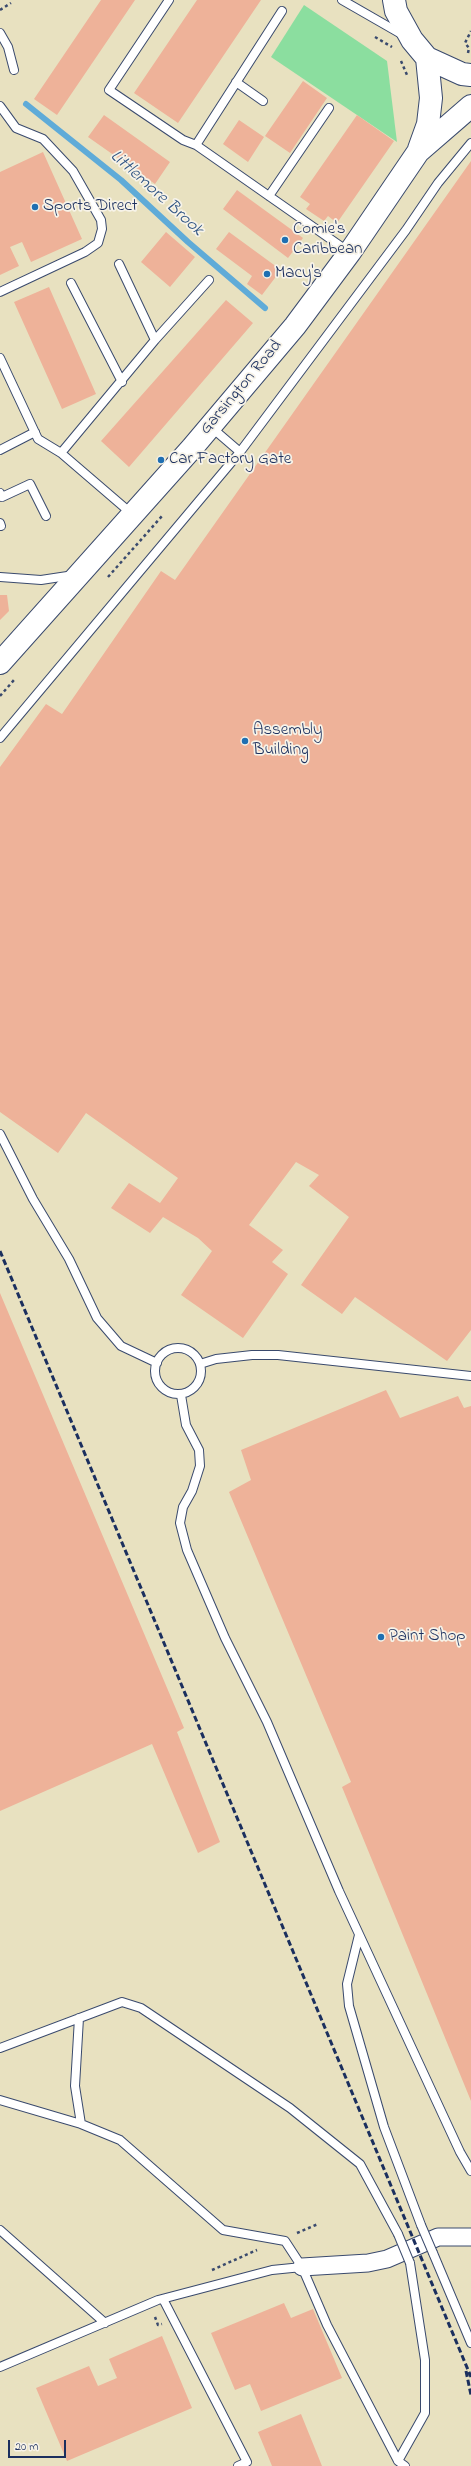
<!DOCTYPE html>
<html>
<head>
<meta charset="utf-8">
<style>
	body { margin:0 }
	#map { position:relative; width:471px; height:2466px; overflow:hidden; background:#e8e1c0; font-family:"Indie Flower",sans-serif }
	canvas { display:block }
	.scale { position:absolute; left:8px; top:2440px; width:58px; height:18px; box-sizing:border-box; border:2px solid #1b2f5e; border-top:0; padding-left:5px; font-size:12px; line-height:14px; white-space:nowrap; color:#1b2f5e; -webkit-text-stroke:3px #f7f3e8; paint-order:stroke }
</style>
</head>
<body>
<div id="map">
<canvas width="471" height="2466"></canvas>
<div class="scale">20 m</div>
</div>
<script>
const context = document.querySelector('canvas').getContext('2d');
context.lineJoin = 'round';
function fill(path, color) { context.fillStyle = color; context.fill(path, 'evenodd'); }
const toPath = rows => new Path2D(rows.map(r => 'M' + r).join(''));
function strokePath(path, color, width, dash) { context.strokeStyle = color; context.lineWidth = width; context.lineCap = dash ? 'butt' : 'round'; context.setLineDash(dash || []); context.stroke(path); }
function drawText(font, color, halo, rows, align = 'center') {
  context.font = font + ' "Indie Flower",sans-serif'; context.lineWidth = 3.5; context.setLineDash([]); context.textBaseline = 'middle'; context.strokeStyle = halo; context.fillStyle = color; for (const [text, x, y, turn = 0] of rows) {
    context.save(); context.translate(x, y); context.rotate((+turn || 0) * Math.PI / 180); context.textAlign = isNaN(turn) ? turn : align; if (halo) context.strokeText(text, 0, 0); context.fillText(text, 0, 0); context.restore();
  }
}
fill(toPath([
	[304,5,387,61,397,142,271,57]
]), '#8bde9f');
strokePath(toPath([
	[26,104,121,180,188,242,265,308]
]), '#5fabd8', 6);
fill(toPath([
	[101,0,135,0,57,115,34,99],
	[197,0,261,0,178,123,134,93],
	[303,81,327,98,290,153,265,136],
	[104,115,170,162,155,184,88,137],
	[357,115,394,141,337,223,328,216,324,221,306,209,310,204,300,197],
	[239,120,264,137,248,162,223,144],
	[43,152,82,239,31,262,22,242,10,247,19,266,0,275,0,172],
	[471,161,471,1330,447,1361,355,1297,342,1314,301,1285,349,1217,309,1186,319,1175,296,1162,249,1225,283,1250,272,1262,288,1274,243,1338,181,1295,212,1251,198,1238,163,1217,150,1233,111,1208,129,1183,160,1203,178,1178,86,1113,58,1153,0,1112,0,767,46,704,62,714,161,571,175,580],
	[237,190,303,238,288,258,223,209],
	[166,232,195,257,170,287,141,262],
	[229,232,281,270,262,295,247,284,252,276,216,249],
	[49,287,96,394,62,409,14,302],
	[226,300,253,323,129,467,101,441],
	[0,595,7,595,9,611,0,620],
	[0,1293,184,1728,177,1732,220,1842,198,1853,152,1744,0,1811],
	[386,1390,400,1418,458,1396,464,1408,471,1406,471,2101,342,1787,351,1782,229,1492,251,1480,241,1450],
	[284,2303,291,2318,313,2309,342,2378,261,2411,250,2384,235,2390,211,2333],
	[162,2336,192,2408,67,2461,36,2388,89,2366,98,2386,117,2378,109,2359],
	[301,2414,322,2466,272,2466,258,2432]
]), '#eeb299');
const service = toPath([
	[169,0,109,90,183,140,196,145,349,252],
	[342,0,403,35],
	[0,33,8,47,14,70],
	[236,82,263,101],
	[0,106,16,128,43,139,73,171,101,220,102,229,98,243,85,252,0,292],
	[196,145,282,11],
	[269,196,329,108],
	[119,264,155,340],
	[71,283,122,382],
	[0,358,38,439,61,453],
	[0,450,35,432],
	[240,452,406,230,438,183,471,143],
	[0,493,2,497,30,484,46,516],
	[132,514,61,453,155,340,209,280],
	[0,523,1,526],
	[0,577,41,580,74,575],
	[0,738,240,452,211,427],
	[0,1134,33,1199,69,1259,97,1318,121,1346,157,1363],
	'155 1371a23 23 0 1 1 46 0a23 23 0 1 1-46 0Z',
	[200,1364,216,1359,252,1355,278,1355,471,1376],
	[181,1395,186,1425,199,1450,200,1466,192,1491,183,1507,180,1523,187,1550,225,1638,267,1722,339,1891,460,2152,471,2171],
	[359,1935,347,1984,349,2006,384,2127,421,2225],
	[79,2018,75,2086,81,2124],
	[0,2048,122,2002,141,2008,290,2108,360,2164,398,2234],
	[0,2100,81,2124,120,2140,223,2230,285,2241,302,2267,327,2325,398,2461,405,2466],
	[0,2230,105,2323],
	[433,2253,471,2343],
	[163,2299,247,2462,238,2466],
	[0,2367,158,2300,272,2270,302,2267],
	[398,2461,425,2413,425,2360,410,2263]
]);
const minor = toPath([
	[302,2267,368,2263,387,2259,438,2237,471,2237]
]);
const secondary = toPath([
	[394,0,396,11,412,40,427,58,462,74,471,75],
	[419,149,428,124,431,98,427,58],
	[0,663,192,448,295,326,350,252,418,152,471,106]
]);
strokePath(service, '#3a4a6d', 10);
strokePath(minor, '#3a4a6d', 19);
strokePath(secondary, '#3a4a6d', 24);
strokePath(toPath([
	[0,10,11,3],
	[375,37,392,47],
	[468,53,469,48,465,43,471,31],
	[401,61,407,75],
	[108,577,162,516],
	[0,696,14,680],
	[297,2233,318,2224],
	[212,2270,257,2250],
	[155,2317,158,2325,162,2324]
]), '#3a4a6d', 2.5, [3, 3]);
strokePath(service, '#fff', 8);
strokePath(minor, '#fff', 17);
strokePath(secondary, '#fff', 22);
strokePath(toPath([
	[0,1251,471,2377],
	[466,2371,471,2395]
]), '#1b2f5e', 3, [6, 3]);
const serviceBridge = toPath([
	[421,2225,433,2253],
	[398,2234,410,2263]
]);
strokePath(serviceBridge, '#3a4a6d', 10, []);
strokePath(serviceBridge, '#fff', 8);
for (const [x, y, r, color] of [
	[35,207,4,"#1f6fb2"],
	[285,240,4,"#1f6fb2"],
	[267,274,4,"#1f6fb2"],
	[161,460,4,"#1f6fb2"],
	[245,741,4,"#1f6fb2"],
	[381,1637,4,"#1f6fb2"]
]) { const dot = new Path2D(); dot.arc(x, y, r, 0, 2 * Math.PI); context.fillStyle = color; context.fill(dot); strokePath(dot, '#f7f3e8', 1.5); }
drawText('17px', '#1b2f5e', '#f7f3e8', [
	["Sports Direct",43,207],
	["Comie's",293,230],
	["Caribbean",293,250],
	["Macy's",275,274],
	["Car Factory Gate",169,460],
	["Assembly",253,731],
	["Building",253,751],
	["Paint Shop",389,1637]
], 'left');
drawText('17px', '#1b2f5e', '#f7f3e8', [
	["Garsington Road",242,388,-50]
]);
drawText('italic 18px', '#2f5483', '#f7f3e8', [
	["Littlemore Brook",156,194,42]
]);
</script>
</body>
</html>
